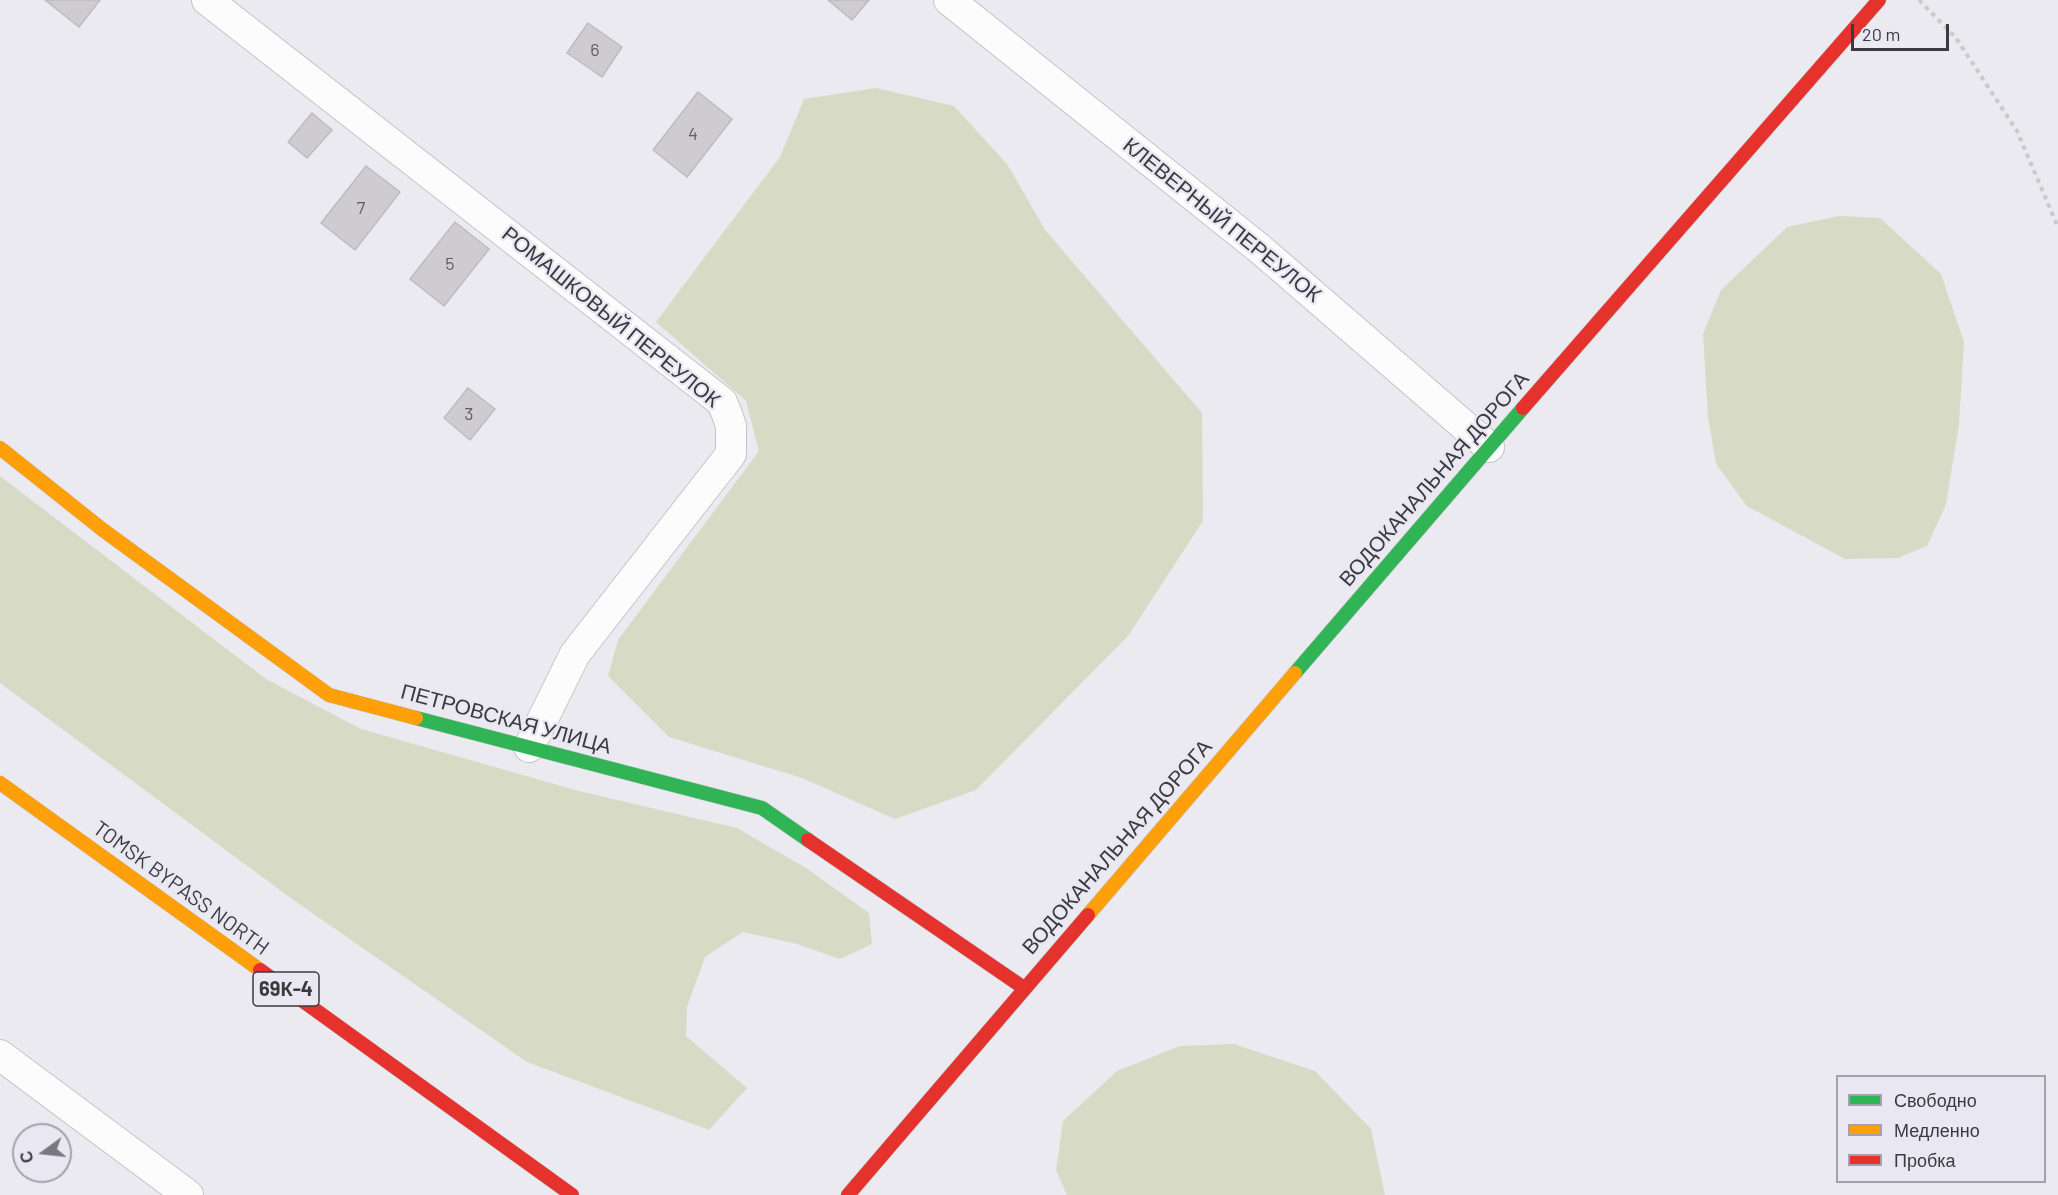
<!DOCTYPE html>
<html>
<head>
<meta charset="utf-8">
<style>
	body { margin:0 }
	#map { position:relative; width:2058px; height:1195px; overflow:hidden; background:#ebeaf0; font-family:Barlow,sans-serif }
	canvas { display:block }
	.legend { position:absolute; left:1836px; top:1075px; width:210px; height:108px; box-sizing:border-box; background:#e9e8f2; border:2px solid #a3a2aa; margin:0; padding:8px 10px; list-style:none; font-size:18px; color:#3b3a3e }
	.legend li { display:flex; align-items:center; gap:12px; height:30px }
	.legend b { width:30px; border:2px solid #a3a2aa }
	.north { position:absolute; left:12px; top:1123px; width:60px; height:60px; box-sizing:border-box; background:#e9e8f2; border:2px solid #a3a2aa; border-radius:50%; rotate:255deg; font-size:16px; font-weight:700; line-height:24px; text-align:center; color:#3b3a3e }
	.north::after { content:''; display:block; margin:auto; width:21px; height:27px; background:#79787c; clip-path:polygon(50% 0,100% 100%,50% 72%,0 100%) }
	.scale { position:absolute; left:1851px; top:24px; width:98px; height:27px; box-sizing:border-box; border:3px solid #3b3a3e; border-top:0; padding-left:8px; font-size:18px; line-height:21px; white-space:nowrap; color:#3b3a3e; -webkit-text-stroke:4px #e9e8f2; paint-order:stroke }
</style>
</head>
<body>
<div id="map">
<canvas width="2058" height="1195"></canvas>
<ul class="legend">
<li><b style="height:8px;background:#30b455"></b>Свободно</li>
<li><b style="height:8px;background:#ff9f0a"></b>Медленно</li>
<li><b style="height:8px;background:#e5322d"></b>Пробка</li>
</ul>
<div class="north">С</div>
<div class="scale">20 m</div>
</div>
<script>
const context = document.querySelector('canvas').getContext('2d');
context.lineJoin = 'round';
function fill(path, color) { context.fillStyle = color; context.fill(path, 'evenodd'); }
const toPath = rows => new Path2D(rows.map(r => 'M' + r).join(''));
function strokePath(path, color, width, dash) { context.strokeStyle = color; context.lineWidth = width; context.lineCap = dash ? 'butt' : 'round'; context.setLineDash(dash || []); context.stroke(path); }
function drawText(font, color, halo, rows, align = 'center') {
  context.font = font + ' Barlow,sans-serif'; context.lineWidth = 4.5; context.setLineDash([]); context.textBaseline = 'middle'; context.strokeStyle = halo; context.fillStyle = color; for (const [text, x, y, turn = 0] of rows) {
    context.save(); context.translate(x, y); context.rotate((+turn || 0) * Math.PI / 180); context.textAlign = isNaN(turn) ? turn : align; if (halo) context.strokeText(text, 0, 0); context.fillText(text, 0, 0); context.restore();
  }
}
fill(toPath([
	[876,88,954,106,1007,164,1046,231,1202,413,1203,521,1128,636,976,790,895,819,802,778,669,737,608,676,618,640,759,451,746,401,656,322,780,157,804,99],
	[1839,216,1880,218,1941,274,1964,342,1959,424,1946,504,1927,546,1898,558,1845,559,1747,506,1716,464,1708,417,1703,334,1721,290,1787,227],
	[0,476,266,679,361,729,579,791,737,828,806,868,869,913,872,944,840,959,797,944,743,932,705,957,687,1007,686,1036,747,1088,709,1130,527,1062,292,899,0,683],
	[1234,1044,1315,1071,1371,1129,1385,1195,1067,1195,1056,1170,1063,1121,1117,1071,1180,1046]
]), '#d7dbc6');
const building = toPath([
	[45,0,100,0,79,27,45,0],
	[828,0,869,0,852,20,828,0],
	[588,23,622,47,602,77,567,53,588,23],
	[698,92,732,119,687,177,653,150,698,92],
	[312,113,332,130,307,158,288,142,312,113],
	[366,166,400,192,355,250,321,223,366,166],
	[455,222,489,249,444,306,410,279,455,222],
	[468,388,495,409,470,440,444,418,468,388]
]);
fill(building, '#ceccd0');
strokePath(building, '#bdbbbf', 1.5);
const street = toPath([
	[207,0,722,402,727,414,731,426,731,454,575,654,529,747],
	[949,0,1260,249,1489,447],
	[0,1055,188,1195]
]);
const fast = toPath([
	[1295,673,1523,408],
	[416,718,762,808,808,840]
]);
const slow = toPath([
	[0,448,103,530,329,695,416,718],
	[0,783,260,970],
	[1088,915,1295,673]
]);
const jam = toPath([
	[1523,408,1879,0],
	[808,840,1024,988],
	[260,970,572,1195],
	[848,1195,1088,915]
]);
strokePath(street, '#c4c3c8', 32);
strokePath(fast, '#c4c3c8', 15);
strokePath(slow, '#c4c3c8', 15);
strokePath(jam, '#c4c3c8', 15);
strokePath(toPath([
	[1919,0,1956,38,2017,131,2058,227]
]), '#cacacc', 4, [4.5, 4.5]);
strokePath(street, '#fcfcfd', 30);
strokePath(fast, '#30b455', 14);
strokePath(slow, '#ff9f0a', 14);
strokePath(jam, '#e5322d', 14);
drawText('18px', '#605e62', null, [
	["6",595,50],
	["4",693,134],
	["7",361,208],
	["5",450,264],
	["3",469,414]
]);
for (const [x, y, w] of [
	[286,989,66]
]) { const box = new Path2D(); box.roundRect(x - w / 2, y - 17, w, 34, 4.5); context.fillStyle = '#e9e8f2'; context.fill(box); strokePath(box, '#3b3a3e', 1.5); }
drawText('bold 20px', '#3b3a3e', null, [
	["69К-4",286,989]
]);
drawText('21px', '#3b3a3e', '#e9e8f2', [
	["КЛЕВЕРНЫЙ ПЕРЕУЛОК",1222,220,39],
	["РОМАШКОВЫЙ ПЕРЕУЛОК",611,317,39],
	["ВОДОКАНАЛЬНАЯ ДОРОГА",1434,479,-49],
	["ПЕТРОВСКАЯ УЛИЦА",506,719,15],
	["ВОДОКАНАЛЬНАЯ ДОРОГА",1117,847,-49],
	["TOMSK BYPASS NORTH",181,888,36]
]);
</script>
</body>
</html>
